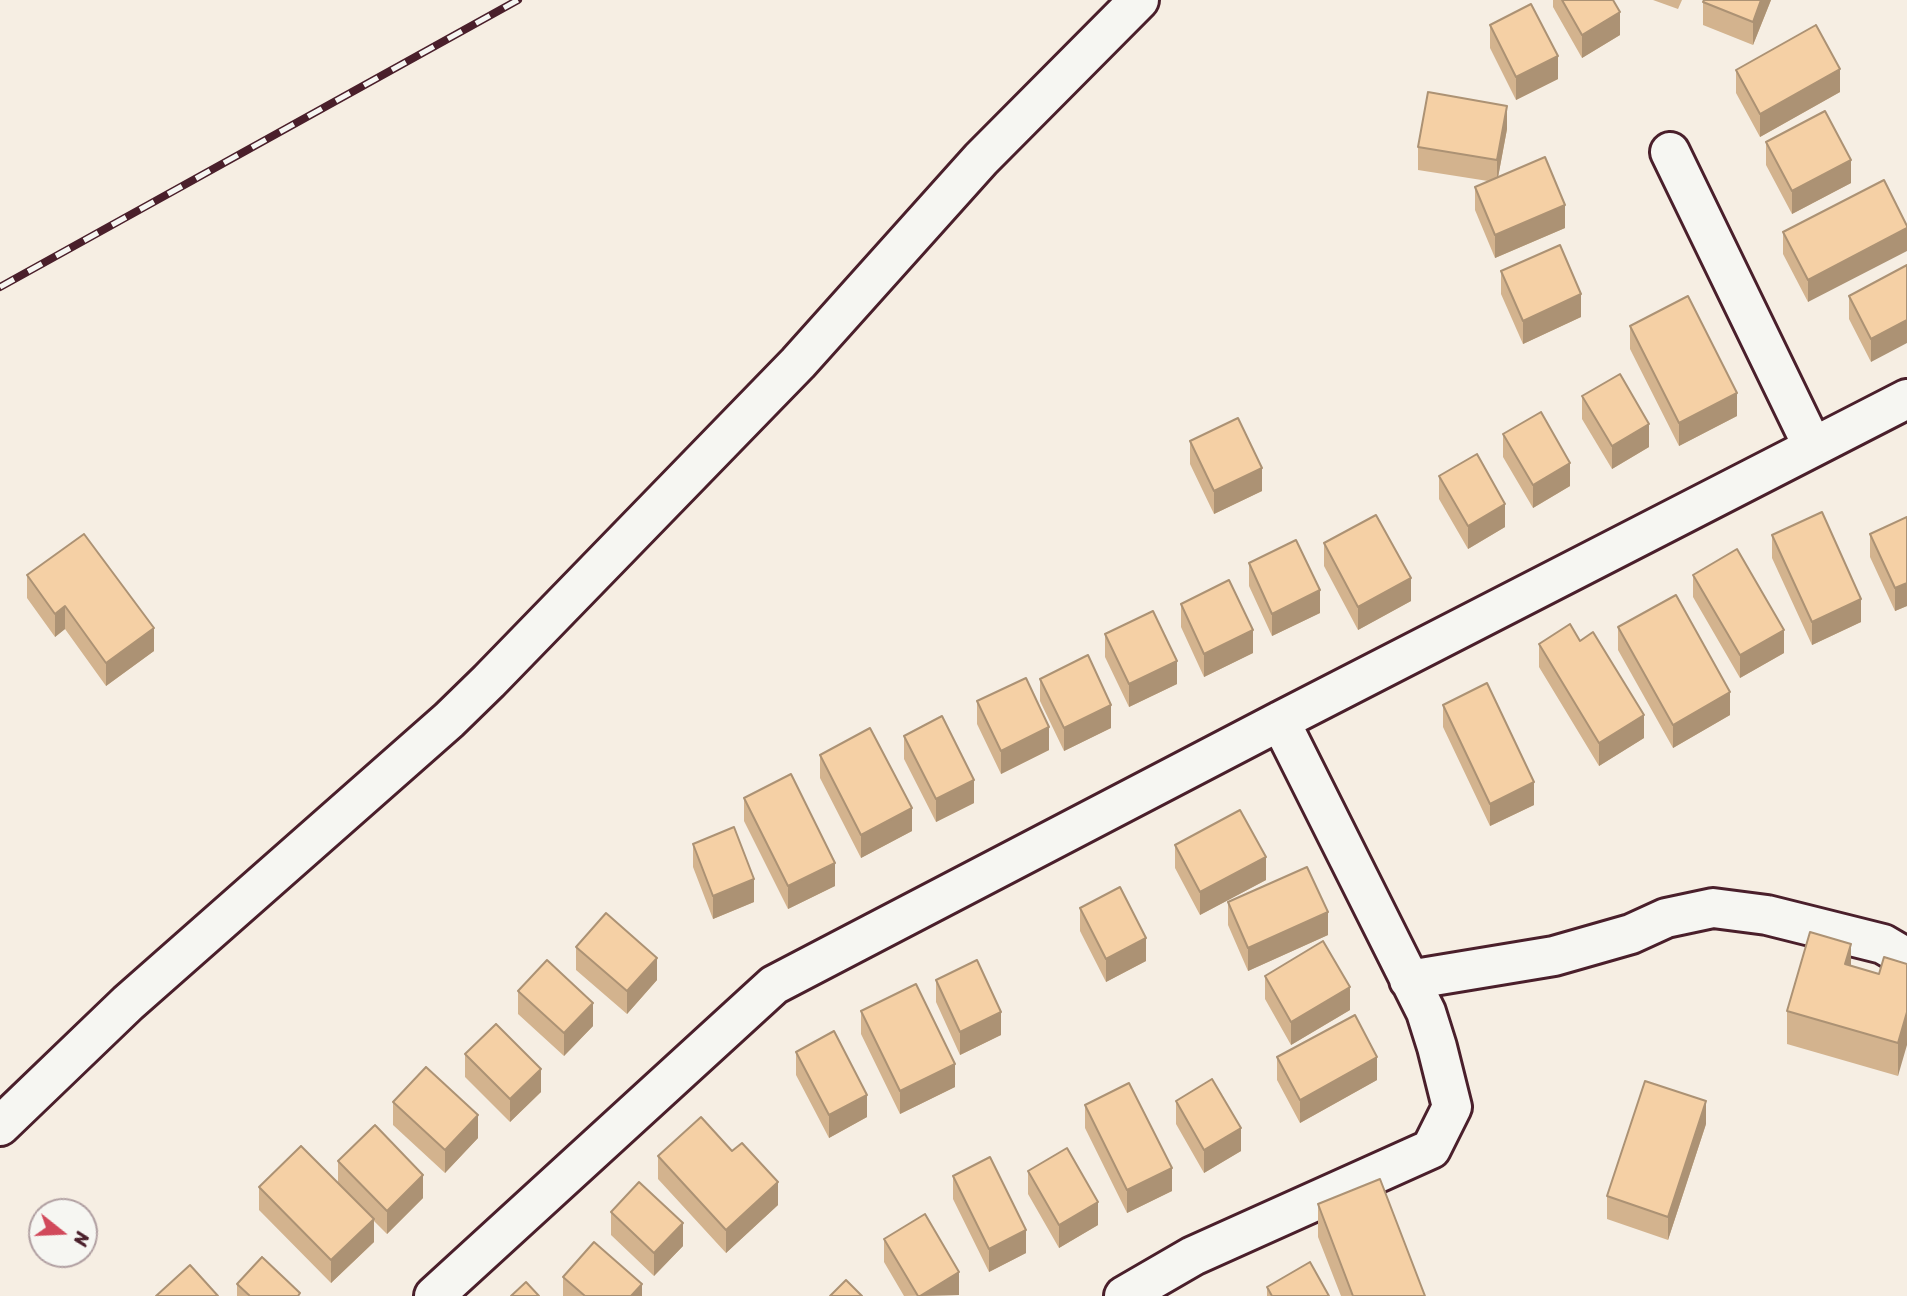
<!DOCTYPE html>
<html>
<head>
<meta charset="utf-8">
<style>
	body { margin:0 }
	#map { position:relative; width:1907px; height:1296px; overflow:hidden; background:#f6eee3; font-family:Sriracha,sans-serif }
	canvas { display:block }
	.north { position:absolute; left:28px; top:1198px; width:70px; height:70px; box-sizing:border-box; background:#f6f6f2; border:2px solid #b1a0a2; border-radius:50%; rotate:108deg; font-size:19px; font-weight:700; line-height:28px; text-align:center; color:#4a1f2b }
	.north::after { content:''; display:block; margin:auto; width:24px; height:32px; background:#d1495b; clip-path:polygon(50% 0,100% 100%,50% 72%,0 100%) }
</style>
</head>
<body>
<div id="map">
<canvas width="1907" height="1296"></canvas>
<div class="north">N</div>
</div>
<script>
const context = document.querySelector('canvas').getContext('2d');
context.lineJoin = 'round';
const toPath = rows => new Path2D(rows.map(r => 'M' + r).join(''));
function strokePath(path, color, width, dash) { context.strokeStyle = color; context.lineWidth = width; context.lineCap = dash ? 'butt' : 'round'; context.setLineDash(dash || []); context.stroke(path); }
function fill(path, color) { context.fillStyle = color; context.fill(path, 'evenodd'); }
const minor = toPath([
	[1670,152,1813,447],
	[1409,980,1554,956,1631,934,1666,918,1713,908,1767,915,1883,944,1907,958],
	[0,1126,128,1003,449,720,489,681,798,363,981,159,1139,0],
	[434,1296,774,985,1280,721,1907,399],
	[1124,1296,1193,1256,1431,1149,1452,1107,1437,1047,1426,1012,1280,721]
]);
strokePath(minor, '#4a1f2b', 44);
strokePath(minor, '#f6f6f2', 38);
const rail = toPath([
	[0,287,518,0]
]);
strokePath(rail, '#4a1f2b', 8);
strokePath(rail, '#f6f6f2', 5, [16]);
fill(toPath([
	[1553,0,1613,0,1620,35,1582,58,1553,7],
	[1653,0,1682,0,1678,9],
	[1771,0,1753,45,1703,25,1703,2],
	[1490,25,1558,79,1516,100,1490,48],
	[1736,70,1840,92,1760,137,1736,93],
	[1507,129,1498,177,1565,228,1495,258,1475,210,1475,187,1488,181,1418,170,1418,147],
	[1766,142,1851,183,1792,214,1766,165],
	[1884,180,1808,302,1783,254,1783,232],
	[1907,265,1871,362,1849,319,1849,296],
	[1501,271,1581,317,1523,344,1501,294],
	[1630,326,1737,416,1679,446,1630,349],
	[1582,396,1649,447,1612,469,1582,419],
	[1503,434,1570,486,1533,508,1503,457],
	[1190,441,1262,491,1214,514,1190,464],
	[1439,476,1505,527,1468,549,1439,499],
	[1907,517,1907,606,1895,611,1870,557,1870,534],
	[1772,535,1861,622,1812,645,1772,558],
	[1324,543,1411,601,1358,630,1324,566],
	[1249,563,1320,613,1272,636,1249,586],
	[27,575,154,651,106,686,65,629,55,637,27,598],
	[1693,575,1784,653,1740,678,1693,597],
	[1181,604,1253,653,1204,677,1181,627],
	[1618,627,1730,715,1673,748,1618,650],
	[1105,634,1177,684,1129,707,1105,657],
	[1580,641,1644,738,1599,766,1539,667,1539,644],
	[1040,679,1111,728,1064,751,1040,701],
	[977,701,1049,750,1001,774,977,724],
	[1443,705,1534,805,1490,826,1443,727],
	[904,736,974,803,936,822,904,759],
	[820,755,912,831,861,858,820,778],
	[744,798,835,886,788,909,744,821],
	[693,844,754,902,713,919,693,867],
	[1175,845,1266,880,1200,915,1175,868],
	[1228,902,1328,935,1248,971,1228,925],
	[1080,908,1146,961,1106,982,1080,931],
	[576,947,657,980,627,1014,576,970],
	[1907,964,1898,1076,1787,1044,1787,1011,1851,966,1879,974],
	[1265,976,1350,1010,1291,1045,1265,999],
	[936,980,1001,1035,960,1055,936,1002],
	[518,991,593,1026,564,1056,518,1014],
	[861,1011,955,1087,900,1114,861,1034],
	[796,1052,867,1117,829,1138,796,1075],
	[465,1054,541,1092,510,1122,465,1077],
	[1277,1057,1377,1080,1300,1123,1277,1080],
	[1176,1101,1241,1151,1204,1173,1176,1124],
	[393,1102,478,1138,445,1173,393,1125],
	[1085,1105,1172,1191,1127,1213,1085,1128],
	[1706,1124,1668,1240,1607,1219,1607,1196],
	[658,1156,778,1205,726,1253,658,1179],
	[338,1161,423,1198,387,1234,374,1221,374,1242,331,1283,259,1210,259,1187,338,1183],
	[1028,1171,1098,1225,1059,1248,1028,1194],
	[953,1176,1026,1253,989,1272,953,1199],
	[1318,1204,1425,1296,1341,1296,1318,1237],
	[611,1212,683,1246,654,1276,611,1235],
	[884,1239,959,1295,904,1296,884,1262],
	[563,1277,642,1296,563,1296],
	[237,1284,300,1296,237,1296],
	[1267,1287,1329,1296,1267,1296]
]), '#d3b38e');
fill(toPath([
	[1761,0,1771,0,1753,45,1753,22],
	[1620,12,1620,35,1582,58,1582,35],
	[1558,56,1558,79,1516,100,1516,77],
	[1840,69,1840,92,1760,137,1760,114],
	[1507,106,1507,129,1497,183,1497,160],
	[1851,160,1851,183,1792,214,1792,191],
	[1565,205,1565,228,1495,258,1495,235],
	[1907,228,1907,251,1808,302,1808,280],
	[1581,294,1581,317,1523,344,1523,321],
	[1907,320,1907,343,1871,362,1871,339],
	[1737,393,1737,416,1679,446,1679,423],
	[1649,424,1649,447,1612,469,1612,446],
	[1570,463,1570,486,1533,508,1533,485],
	[1262,468,1262,491,1214,514,1214,491],
	[1505,504,1505,527,1468,549,1468,526],
	[1411,578,1411,601,1358,630,1358,607],
	[1907,583,1907,606,1895,611,1895,588],
	[1320,590,1320,613,1272,636,1272,614],
	[1861,599,1861,622,1812,645,1812,622],
	[65,606,65,629,55,637,55,614],
	[154,628,154,651,106,686,106,663],
	[1253,630,1253,653,1204,677,1204,654],
	[1784,630,1784,653,1740,678,1740,655],
	[1177,661,1177,684,1129,707,1129,684],
	[1730,692,1730,715,1673,748,1673,725],
	[1111,705,1111,728,1064,751,1064,728],
	[1644,715,1644,738,1599,766,1599,743],
	[1049,727,1049,750,1001,774,1001,751],
	[974,780,974,803,936,822,936,799],
	[1534,782,1534,805,1490,826,1490,804],
	[912,808,912,831,861,858,861,835],
	[1266,857,1266,880,1200,915,1200,892],
	[835,863,835,886,788,909,788,886],
	[754,879,754,902,713,919,713,896],
	[1328,912,1328,935,1248,971,1248,948],
	[1146,938,1146,961,1106,982,1106,959],
	[1851,944,1851,977,1845,964],
	[657,958,657,980,627,1014,627,991],
	[1350,987,1350,1010,1291,1045,1291,1022],
	[593,1003,593,1026,564,1056,564,1033],
	[1001,1012,1001,1035,960,1055,960,1032],
	[1907,1012,1907,1045,1898,1076,1898,1043],
	[1377,1057,1377,1080,1300,1123,1300,1100],
	[955,1064,955,1087,900,1114,900,1091],
	[541,1069,541,1092,510,1122,510,1099],
	[867,1095,867,1117,829,1138,829,1115],
	[1706,1101,1706,1124,1668,1240,1668,1217],
	[478,1115,478,1138,445,1173,445,1150],
	[1241,1128,1241,1151,1204,1173,1204,1150],
	[1172,1168,1172,1191,1127,1213,1127,1190],
	[423,1175,423,1198,387,1234,387,1211],
	[778,1182,778,1205,726,1253,726,1230],
	[1098,1202,1098,1225,1059,1248,1059,1225],
	[374,1219,374,1242,331,1283,331,1260],
	[683,1223,683,1246,654,1276,654,1253],
	[1026,1230,1026,1253,989,1272,989,1249],
	[959,1272,959,1295,920,1296],
	[642,1284,642,1296,631,1296]
]), '#ac9274');
const building = toPath([
	[1562,0,1613,0,1620,12,1582,35,1562,0],
	[1704,0,1761,0,1753,22,1703,2,1704,0],
	[1531,4,1558,56,1516,77,1490,25,1531,4],
	[1816,25,1840,69,1760,114,1736,70,1816,25],
	[1428,92,1507,106,1497,160,1418,147,1428,92],
	[1825,111,1851,160,1792,191,1766,142,1825,111],
	[1545,157,1565,205,1495,235,1475,187,1545,157],
	[1884,180,1907,226,1907,228,1808,280,1783,232,1884,180],
	[1560,245,1581,294,1523,321,1501,271,1560,245],
	[1907,265,1907,320,1871,339,1849,296,1907,265],
	[1688,296,1737,393,1679,423,1630,326,1688,296],
	[1620,374,1649,424,1612,446,1582,396,1620,374],
	[1541,412,1570,463,1533,485,1503,434,1541,412],
	[1238,418,1262,468,1214,491,1190,441,1238,418],
	[1477,454,1505,504,1468,526,1439,476,1477,454],
	[1822,512,1861,599,1812,622,1772,535,1822,512],
	[1376,515,1411,578,1358,607,1324,543,1376,515],
	[1907,517,1907,583,1895,588,1870,534,1907,517],
	[84,534,154,628,106,663,65,606,55,614,27,575,84,534],
	[1296,540,1320,590,1272,614,1249,563,1296,540],
	[1737,549,1784,630,1740,655,1693,575,1737,549],
	[1229,580,1253,630,1204,654,1181,604,1229,580],
	[1676,595,1730,692,1673,725,1618,627,1676,595],
	[1153,611,1177,661,1129,684,1105,634,1153,611],
	[1570,624,1580,641,1593,632,1644,715,1599,743,1539,644,1570,624],
	[1088,655,1111,705,1064,728,1040,679,1088,655],
	[1026,678,1049,727,1001,751,977,701,1026,678],
	[1487,683,1534,782,1490,804,1443,705,1487,683],
	[942,716,974,780,936,799,904,736,942,716],
	[870,728,912,808,861,835,820,755,870,728],
	[791,774,835,863,788,886,744,798,791,774],
	[1240,810,1266,857,1200,892,1175,845,1240,810],
	[734,827,754,879,713,896,693,844,734,827],
	[1307,867,1328,912,1248,948,1228,902,1307,867],
	[1120,887,1146,938,1106,959,1080,908,1120,887],
	[606,913,657,958,627,991,576,947,606,913],
	[1810,932,1851,944,1845,964,1879,974,1884,957,1907,964,1907,1012,1898,1043,1787,1011,1810,932],
	[1323,941,1350,987,1291,1022,1265,976,1323,941],
	[547,960,593,1003,564,1033,518,991,547,960],
	[977,960,1001,1012,960,1032,936,980,977,960],
	[916,984,955,1064,900,1091,861,1011,916,984],
	[1355,1015,1377,1057,1300,1100,1277,1057,1355,1015],
	[496,1024,541,1069,510,1099,465,1054,496,1024],
	[834,1031,867,1095,829,1115,796,1052,834,1031],
	[426,1067,478,1115,445,1150,393,1102,426,1067],
	[1212,1079,1241,1128,1204,1150,1176,1101,1212,1079],
	[1645,1081,1706,1101,1668,1217,1607,1196,1645,1081],
	[1129,1083,1172,1168,1127,1190,1085,1105,1129,1083],
	[701,1117,732,1151,742,1143,778,1182,726,1230,658,1156,701,1117],
	[375,1125,423,1175,387,1211,338,1161,375,1125],
	[301,1146,374,1219,331,1260,259,1187,301,1146],
	[1067,1148,1098,1202,1059,1225,1028,1171,1067,1148],
	[990,1157,1026,1230,989,1249,953,1176,990,1157],
	[1380,1179,1425,1296,1353,1296,1318,1204,1380,1179],
	[639,1182,683,1223,654,1253,611,1212,639,1182],
	[925,1214,959,1272,920,1296,918,1296,884,1239,925,1214],
	[594,1242,642,1284,631,1296,585,1296,563,1277,594,1242],
	[262,1257,300,1293,298,1296,250,1296,237,1284,262,1257],
	[1310,1262,1329,1296,1272,1296,1267,1287,1310,1262],
	[190,1265,218,1296,156,1296,190,1265],
	[846,1280,862,1296,830,1296,846,1280],
	[526,1282,539,1296,511,1296,526,1282]
]);
fill(building, '#f5d0a5');
strokePath(building, '#ac9274', 2);
</script>
</body>
</html>
